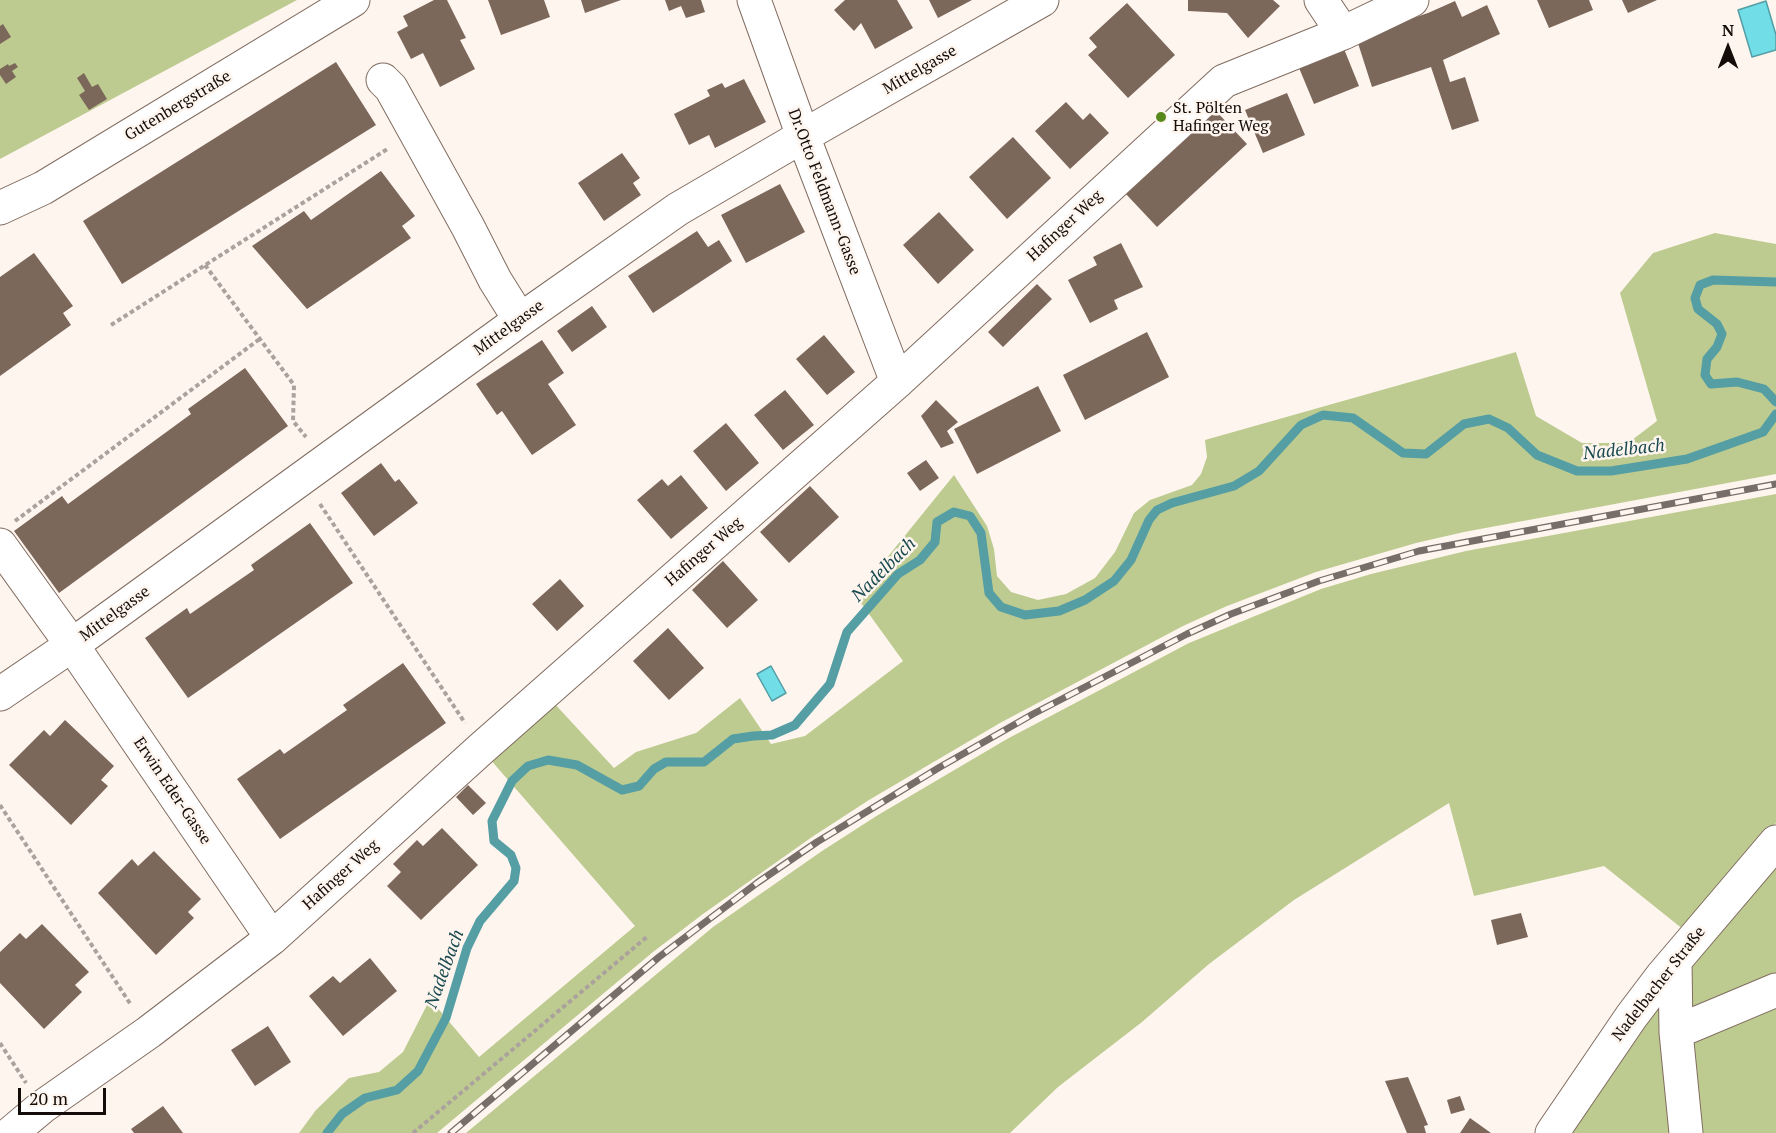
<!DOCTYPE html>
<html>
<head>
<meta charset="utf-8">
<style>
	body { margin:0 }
	#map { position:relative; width:1776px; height:1133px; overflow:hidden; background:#fff5ef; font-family:"PT Serif",serif }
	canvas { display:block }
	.north { position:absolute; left:1698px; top:18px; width:60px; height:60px; -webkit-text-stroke:4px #fff5ef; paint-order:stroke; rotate:0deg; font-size:16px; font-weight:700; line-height:24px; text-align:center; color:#140c08 }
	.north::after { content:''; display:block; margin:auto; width:21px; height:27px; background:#140c08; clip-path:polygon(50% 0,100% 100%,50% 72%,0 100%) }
	.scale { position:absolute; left:18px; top:1088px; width:88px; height:27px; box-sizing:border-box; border:3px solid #140c08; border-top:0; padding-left:8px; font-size:18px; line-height:21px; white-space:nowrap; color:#140c08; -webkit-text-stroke:4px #fff5ef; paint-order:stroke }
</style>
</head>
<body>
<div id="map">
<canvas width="1776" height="1133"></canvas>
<div class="north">N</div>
<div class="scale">20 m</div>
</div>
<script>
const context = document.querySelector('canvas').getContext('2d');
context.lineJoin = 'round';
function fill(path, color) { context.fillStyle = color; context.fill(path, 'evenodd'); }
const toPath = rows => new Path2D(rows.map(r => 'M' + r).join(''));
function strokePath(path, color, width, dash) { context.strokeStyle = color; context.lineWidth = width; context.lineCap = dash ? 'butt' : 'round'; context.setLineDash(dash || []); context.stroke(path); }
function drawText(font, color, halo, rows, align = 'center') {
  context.font = font + ' "PT Serif",serif'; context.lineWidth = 5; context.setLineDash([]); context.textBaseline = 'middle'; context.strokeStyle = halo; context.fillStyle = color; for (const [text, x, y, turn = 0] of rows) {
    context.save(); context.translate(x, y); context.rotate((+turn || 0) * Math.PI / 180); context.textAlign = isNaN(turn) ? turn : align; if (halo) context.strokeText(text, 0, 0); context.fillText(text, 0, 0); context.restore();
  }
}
fill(toPath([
	[0,0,297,0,0,159],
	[1715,233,1776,244,1776,474,1464,532,1416,543,1316,572,1227,606,1183,626,1000,723,869,800,812,837,703,914,653,952,437,1133,299,1133,316,1110,349,1078,379,1072,403,1052,430,999,479,1057,635,926,489,758,553,702,614,768,636,752,696,733,740,698,771,744,805,736,903,661,856,596,954,475,987,526,994,549,997,576,1011,592,1038,600,1066,594,1095,578,1115,552,1134,513,1150,500,1192,485,1201,474,1207,457,1205,440,1516,352,1536,416,1582,443,1628,443,1657,421,1620,293,1653,253],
	[1776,494,1776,823,1684,930,1604,866,1474,896,1449,803,1294,900,1209,964,1142,1022,1058,1087,1010,1133,466,1133,713,927,822,851,878,815,1007,739,1189,643,1321,589,1371,574,1466,551],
	[1776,862,1776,1133,1568,1133,1641,1026]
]), '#bdcb90');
const water = toPath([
	[1766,1,1776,35,1776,50,1752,57,1738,10,1766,1],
	[771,666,786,693,772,701,757,674,771,666]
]);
fill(water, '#70dde7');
strokePath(water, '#549ea4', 1.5);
strokePath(toPath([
	[1776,282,1713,280,1700,285,1695,298,1698,309,1717,324,1722,334,1717,347,1707,359,1705,375,1711,384,1737,382,1764,389,1776,402],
	[327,1133,342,1114,365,1098,397,1090,418,1071,446,1018,467,948,480,921,514,881,516,868,511,855,494,841,492,821,512,781,528,766,548,760,577,765,622,790,639,786,654,769,666,762,704,762,733,739,753,736,772,735,795,725,830,684,847,632,898,574,920,560,935,542,937,522,954,512,970,516,981,533,989,593,1001,607,1025,615,1059,611,1085,600,1114,581,1131,560,1149,520,1157,510,1172,503,1234,486,1259,471,1301,425,1323,415,1353,418,1403,453,1426,454,1464,424,1489,419,1508,428,1537,455,1577,471,1611,471,1687,459,1763,432,1776,414]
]), '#549ea4', 9);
fill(toPath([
	[434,0,447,0,466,38,460,40,475,69,440,87,423,53,411,59,397,32,408,26,403,16],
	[488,0,544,0,550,17,501,35],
	[581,0,621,0,585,13],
	[665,0,701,0,705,12,686,18,681,6,669,11],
	[845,0,897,0,913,28,875,49,861,23,854,31,834,10],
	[929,0,972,0,938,18],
	[1188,0,1273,0,1280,6,1248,38,1227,13,1188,11],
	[1537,0,1589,0,1593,10,1549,28],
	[1622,0,1657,0,1628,13],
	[1455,1,1462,17,1487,5,1500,34,1443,60,1450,82,1465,77,1479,121,1452,130,1431,67,1372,87,1356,37,1428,13],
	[1127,3,1175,55,1128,98,1088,55,1097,47,1089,38],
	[3,24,11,37,0,44,0,26],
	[1342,44,1359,86,1314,104,1297,63],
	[336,62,376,125,122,284,83,221],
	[15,63,18,67,12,71,16,77,6,84,0,75,0,69,8,64,9,66],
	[84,73,92,87,98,84,107,99,89,110,79,95,85,91,77,78],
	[744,79,766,122,715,148,709,135,689,145,674,114,710,96,707,90,722,83,725,88],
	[1287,93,1305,135,1263,153,1245,110],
	[1066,102,1083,120,1090,113,1109,133,1070,169,1035,131],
	[1215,110,1247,144,1157,227,1125,193],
	[1013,137,1051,178,1007,219,969,177],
	[622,153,640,178,633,183,641,195,604,221,578,183],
	[381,171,415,216,402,226,411,238,307,309,252,246,304,211,311,220],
	[780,184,805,232,746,263,721,215],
	[939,212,974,250,938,284,903,245],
	[697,231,708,247,719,240,732,261,653,313,628,276],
	[1121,243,1143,287,1114,300,1118,309,1090,323,1068,280,1097,265,1093,257],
	[34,253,73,306,63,313,71,325,0,376,0,277],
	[1037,284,1052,299,1003,347,988,332],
	[592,306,607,327,572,352,557,331],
	[1147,332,1169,377,1085,420,1063,375],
	[824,335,855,372,827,395,796,359],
	[542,340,564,373,548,384,576,425,532,455,502,411,497,415,476,384],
	[245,368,288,426,59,593,14,531,62,496,68,504,191,414,188,409],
	[1038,386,1061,431,977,474,954,429],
	[785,390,814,425,783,450,754,415],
	[936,400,958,422,947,431,954,443,941,448,921,416],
	[726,423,759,463,726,491,693,451],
	[926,460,939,478,920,491,907,473],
	[381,463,395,482,399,479,418,503,374,536,341,493],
	[681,475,708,508,671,539,637,500,662,479,668,486],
	[810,486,839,517,789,563,760,532],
	[310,523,353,583,188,698,145,638,187,608,190,614,254,570,251,565],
	[723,561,758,600,727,628,692,590],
	[560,579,584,606,557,631,532,604],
	[668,628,704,668,669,700,633,661],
	[403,663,446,723,280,839,237,779,280,749,284,754,347,710,343,705],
	[65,720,114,766,101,780,108,786,71,825,9,765,44,730,50,736],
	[468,785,486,803,473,815,456,797],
	[442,828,478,865,421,920,387,886,401,872,393,864,417,840,423,846],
	[154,851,201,899,188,912,194,918,156,955,98,893,132,859,138,866],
	[1521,913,1528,937,1497,945,1491,920],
	[42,924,89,972,75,985,82,992,44,1029,0,983,0,952,20,933,26,939],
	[370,958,397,991,343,1036,309,996,333,976,340,983],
	[268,1026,291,1062,255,1086,231,1050],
	[1408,1077,1428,1125,1424,1126,1426,1133,1407,1133,1385,1081],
	[1460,1096,1465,1110,1451,1114,1447,1100],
	[163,1106,183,1133,134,1133,131,1129],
	[1470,1118,1491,1133,1460,1133]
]), '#7c675b');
const minor = toPath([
	[754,0,803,136,897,382],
	[1321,0,1343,33],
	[383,80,391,88,468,227,495,280,520,320],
	[0,208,43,188,353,0],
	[0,545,72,645,272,938],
	[0,694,72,645,520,320,678,209,803,136,1042,0],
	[1675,961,1676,1032,1686,1133],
	[1676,1032,1776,990],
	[11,1133,42,1107,149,1032,272,938,482,748,897,382,1224,81,1343,33,1412,0],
	[1552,1133,1631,1017,1662,976,1776,842]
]);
strokePath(minor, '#806c60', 35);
strokePath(toPath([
	[205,265,294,385,293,421,306,437],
	[111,325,389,148],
	[320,504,465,723],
	[15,521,261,338],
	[0,805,131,1005],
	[0,1043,26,1083],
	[413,1133,648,936]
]), '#aba29d', 4, [4.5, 3]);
strokePath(minor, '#fff', 33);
const rail = toPath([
	[451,1133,659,957,757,883,817,842,940,767,1033,714,1187,634,1231,614,1319,581,1419,551,1776,484]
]);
strokePath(rail, '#776e69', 7);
strokePath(rail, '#fff5ef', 4.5, [14]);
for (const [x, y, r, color] of [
	[1161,117,6,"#58891d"]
]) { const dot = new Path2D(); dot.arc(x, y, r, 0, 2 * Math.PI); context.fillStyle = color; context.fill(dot); strokePath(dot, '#fff5ef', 2); }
drawText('16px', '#140c08', '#fff5ef', [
	["Mittelgasse",920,70,-30],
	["Gutenbergstraße",178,106,-31],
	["Dr.Otto Feldmann-Gasse",824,192,69],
	["Hafinger Weg",1065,226,-43],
	["Mittelgasse",509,328,-36],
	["Hafinger Weg",704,552,-41],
	["Mittelgasse",115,614,-36],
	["Erwin Eder-Gasse",172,791,56],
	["Hafinger Weg",341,875,-42],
	["Nadelbacher Straße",1659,984,-52]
]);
drawText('16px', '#140c08', '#fff5ef', [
	["St. Pölten",1173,108],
	["Hafinger Weg",1173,126]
], 'left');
drawText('italic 18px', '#18494e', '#fff5ef', [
	["Nadelbach",1624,450,-6],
	["Nadelbach",884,570,-45],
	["Nadelbach",445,969,-70]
]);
</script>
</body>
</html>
